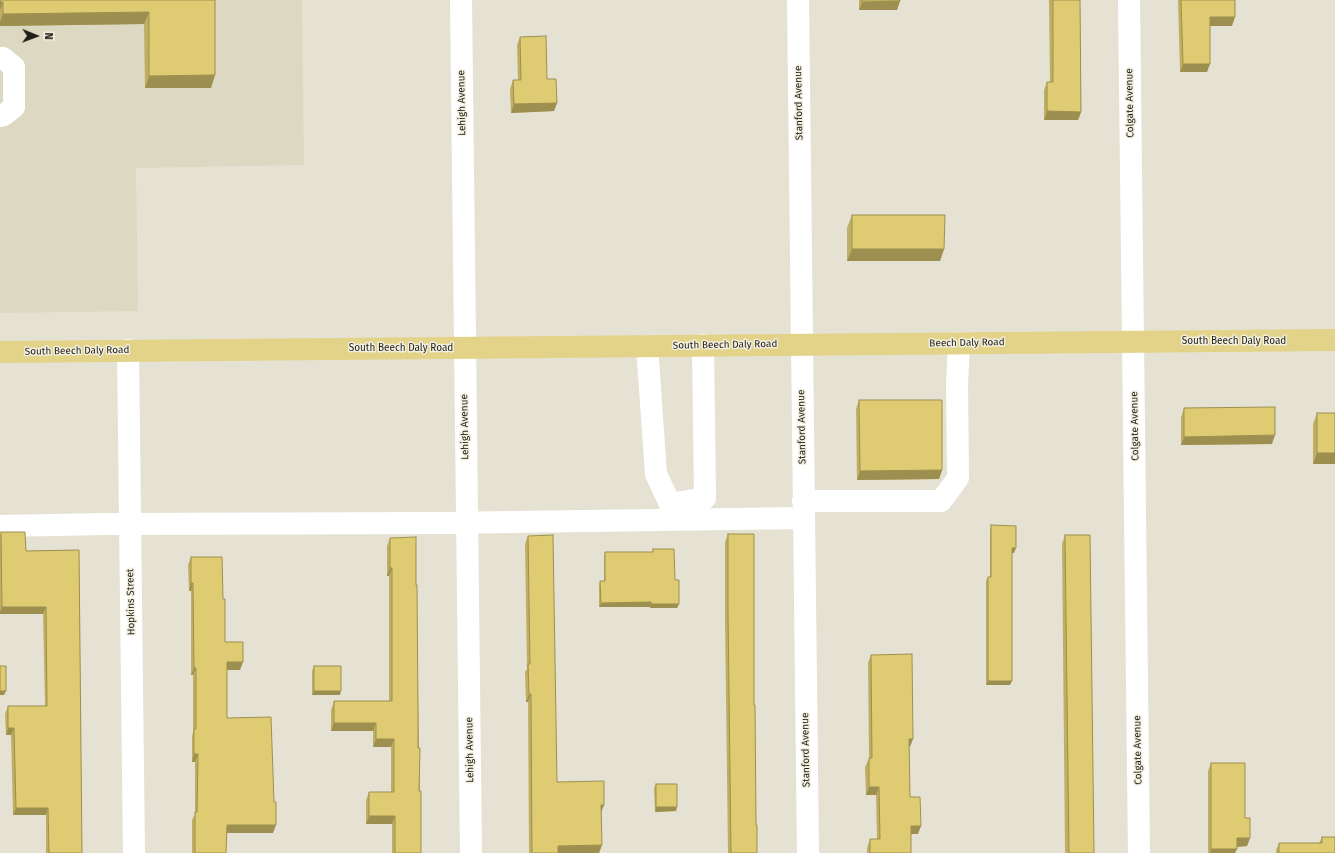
<!DOCTYPE html>
<html>
<head>
<meta charset="utf-8">
<style>
	body { margin:0 }
	#map { position:relative; width:1335px; height:853px; overflow:hidden; background:#e6e2d3; font-family:"Fira Sans",sans-serif }
	canvas { display:block }
	.north { position:absolute; left:16px; top:16px; width:40px; height:40px; -webkit-text-stroke:3px #f3f0e0; paint-order:stroke; rotate:91deg; font-size:11px; font-weight:700; line-height:16px; text-align:center; color:#1f1e18 }
	.north::after { content:''; display:block; margin:auto; width:14px; height:18px; background:#1f1e18; clip-path:polygon(50% 0,100% 100%,50% 72%,0 100%) }
</style>
</head>
<body>
<div id="map">
<canvas width="1335" height="853"></canvas>
<div class="north">N</div>
</div>
<script>
const context = document.querySelector('canvas').getContext('2d');
context.lineJoin = 'round';
function fill(path, color) { context.fillStyle = color; context.fill(path, 'evenodd'); }
const toPath = rows => new Path2D(rows.map(r => 'M' + r).join(''));
function strokePath(path, color, width, dash) { context.strokeStyle = color; context.lineWidth = width; context.lineCap = dash ? 'butt' : 'round'; context.setLineDash(dash || []); context.stroke(path); }
function drawText(font, color, halo, rows, align = 'center') {
  context.font = font + ' "Fira Sans",sans-serif'; context.lineWidth = 3; context.setLineDash([]); context.textBaseline = 'middle'; context.strokeStyle = halo; context.fillStyle = color; for (const [text, x, y, turn = 0] of rows) {
    context.save(); context.translate(x, y); context.rotate((+turn || 0) * Math.PI / 180); context.textAlign = isNaN(turn) ? turn : align; if (halo) context.strokeText(text, 0, 0); context.fillText(text, 0, 0); context.restore();
  }
}
fill(toPath([
	[0,0,302,0,304,165,136,168,138,311,0,313]
]), '#dcd8c1');
strokePath(toPath([
	[461,0,471,853],
	[798,0,808,853],
	[1129,0,1139,853],
	[0,58,3,58,14,67,14,107,4,115,0,116],
	[647,346,656,474,670,504,705,498,703,345],
	[128,350,134,853],
	[803,501,941,501,958,478,957,384,959,343],
	[0,526,106,524,442,523,803,518]
]), '#fff', 22);
strokePath(toPath([
	[0,352,1335,340]
]), '#e2d388', 22);
fill(toPath([
	[0,0,215,0,211,88,145,88,144,24,0,26],
	[859,0,900,0,900,1,897,10,859,10],
	[1049,0,1080,0,1081,112,1078,120,1044,120,1044,90,1047,82,1050,82],
	[1178,0,1235,0,1232,26,1210,26,1207,72,1180,72],
	[520,37,547,79,557,103,554,111,511,113,510,89,513,80,518,80,517,45],
	[852,215,944,249,940,261,847,261,847,228],
	[859,400,942,470,939,479,857,480,856,409],
	[1184,408,1272,444,1181,445,1181,417],
	[1317,413,1335,413,1335,464,1313,464,1313,424],
	[991,525,1014,553,1012,553,1010,685,986,685,986,581,988,577,990,577,990,530],
	[1,532,26,551,79,550,82,853,46,853,46,815,13,815,11,735,6,735,5,714,8,706,45,706,43,614,0,614,0,535],
	[728,534,754,705,756,825,757,853,728,853,725,620,725,542],
	[1065,535,1094,853,1065,853,1062,544],
	[528,536,557,782,601,812,602,845,599,853,529,853,528,702,526,702,525,672,527,669,525,544],
	[390,538,416,585,421,853,392,853,392,824,366,824,366,800,369,792,391,792,391,747,373,747,373,731,331,731,331,710,334,701,389,701,389,576,387,576,387,546],
	[653,549,675,580,679,604,677,608,650,608,650,607,599,607,599,586,600,581,604,581,604,556,605,552,652,552],
	[191,557,223,599,225,642,240,670,227,670,227,718,273,833,227,833,226,853,192,853,192,820,195,814,195,762,192,762,192,736,193,732,193,675,191,675,191,591,189,591,188,565],
	[871,655,910,747,909,747,910,797,918,834,911,834,911,853,867,853,867,848,870,839,877,839,876,795,866,795,865,767,869,758,868,663],
	[314,666,340,695,312,695,312,671],
	[1211,763,1245,818,1250,838,1247,846,1237,847,1235,853,1208,853,1208,771],
	[656,784,676,811,655,812,654,788],
	[1322,837,1335,853,1276,853,1276,850,1279,843,1319,843]
]), '#c0af62');
fill(toPath([
	[900,1,897,10,859,10,862,2],
	[0,2,3,2,0,10],
	[149,12,144,24,0,26,0,22,3,14],
	[1210,17,1235,17,1232,26,1207,26],
	[1183,64,1210,64,1207,72,1180,72],
	[215,75,211,88,145,88,149,76],
	[557,103,554,111,511,113,514,104],
	[1047,111,1081,112,1078,120,1044,120],
	[852,249,944,249,940,261,847,261],
	[1275,435,1272,444,1181,445,1184,437],
	[1317,453,1335,453,1335,464,1313,464],
	[942,470,939,479,857,480,860,471],
	[1012,548,1016,548,1014,553,1010,553],
	[390,568,392,568,389,576,387,576],
	[191,583,193,583,191,591,189,591],
	[651,602,650,607,599,607,601,603],
	[651,604,679,604,677,608,650,608],
	[2,607,46,607,43,614,0,614,0,612],
	[227,662,243,662,240,670,225,670],
	[194,668,196,668,193,675,191,675],
	[988,681,1012,681,1010,685,986,685],
	[0,691,6,691,4,695,0,695],
	[314,691,341,691,340,695,312,695],
	[531,694,528,702,526,702,529,695],
	[334,723,376,723,373,731,331,731],
	[8,728,14,728,11,735,6,735],
	[376,739,394,739,391,747,373,747],
	[909,739,913,739,910,747,906,747],
	[194,754,198,754,195,762,192,762],
	[869,787,879,787,876,795,866,795],
	[601,805,604,805,601,813],
	[656,807,677,807,676,811,655,812],
	[16,808,48,808,46,815,13,815],
	[369,816,395,816,392,824,366,824],
	[227,825,276,825,273,833,224,833],
	[911,826,921,826,918,834,908,834],
	[1237,838,1250,838,1247,846,1234,847],
	[602,845,599,853,555,853,558,846],
	[1211,849,1237,849,1235,853,1210,853]
]), '#9c8f50');
const building = toPath([
	[0,0,215,0,215,75,149,76,149,12,3,14,3,2,0,2,0,0],
	[862,0,900,0,900,1,862,2,862,0],
	[1053,0,1080,0,1081,112,1047,111,1047,82,1053,82,1053,0],
	[1181,0,1235,0,1235,17,1210,17,1210,64,1183,64,1181,0],
	[546,36,547,79,556,79,557,103,514,104,513,80,521,80,520,37,546,36],
	[852,215,945,215,944,249,852,249,852,215],
	[859,400,942,400,942,470,860,471,859,400],
	[1275,407,1275,435,1184,437,1184,408,1275,407],
	[1317,413,1335,413,1335,453,1317,453,1317,413],
	[991,525,1016,526,1016,548,1012,548,1012,681,988,681,988,577,991,577,991,525],
	[1,532,25,532,26,551,79,550,82,853,49,853,48,808,16,808,14,728,8,728,8,706,47,706,46,607,2,607,1,532],
	[728,534,754,534,754,705,755,705,756,825,757,825,757,853,731,853,728,611,728,534],
	[553,535,557,782,604,781,604,805,601,805,602,845,558,846,558,853,532,853,531,694,529,695,528,664,530,664,528,536,553,535],
	[1065,535,1090,535,1094,853,1069,853,1065,535],
	[416,537,416,585,417,585,418,708,418,748,420,748,419,791,421,791,421,853,395,853,395,816,369,816,369,792,394,792,394,739,376,739,376,723,334,723,334,701,392,701,392,568,390,568,390,538,416,537],
	[653,549,674,549,675,580,679,580,679,604,651,604,651,602,601,603,600,581,605,581,605,552,653,552,653,549],
	[191,557,222,557,223,599,225,599,225,642,243,642,243,662,227,662,227,718,271,717,274,802,276,802,276,825,227,825,226,853,195,853,195,812,197,812,198,754,194,754,194,729,196,729,196,668,194,668,193,583,191,583,191,557],
	[912,654,913,739,909,739,910,797,920,797,921,826,911,826,911,853,870,853,870,839,880,839,879,787,869,787,869,758,872,758,871,655,912,654],
	[0,666,6,666,6,691,0,691,0,666],
	[314,666,341,666,341,691,314,691,314,666],
	[1211,763,1245,763,1245,818,1250,818,1250,838,1237,838,1237,849,1211,849,1211,763],
	[656,784,677,784,677,807,656,807,656,784],
	[1322,837,1335,837,1335,853,1279,853,1279,843,1322,843,1322,837]
]);
fill(building, '#dfcc72');
strokePath(building, '#9c8f50', 1);
drawText('10px', '#1f1e18', '#f3f0e0', [
	["Lehigh Avenue",462,103,-91],
	["Stanford Avenue",799,103,-91],
	["Colgate Avenue",1130,103,-91],
	["South Beech Daly Road",1234,341],
	["Beech Daly Road",967,343,-1],
	["South Beech Daly Road",725,345,-1],
	["South Beech Daly Road",401,348],
	["South Beech Daly Road",77,351,-1],
	["Colgate Avenue",1135,426,-91],
	["Lehigh Avenue",465,427,-91],
	["Stanford Avenue",802,427,-91],
	["Hopkins Street",131,602,-91],
	["Lehigh Avenue",470,750,-91],
	["Stanford Avenue",806,750,-91],
	["Colgate Avenue",1138,750,-91]
]);
</script>
</body>
</html>
